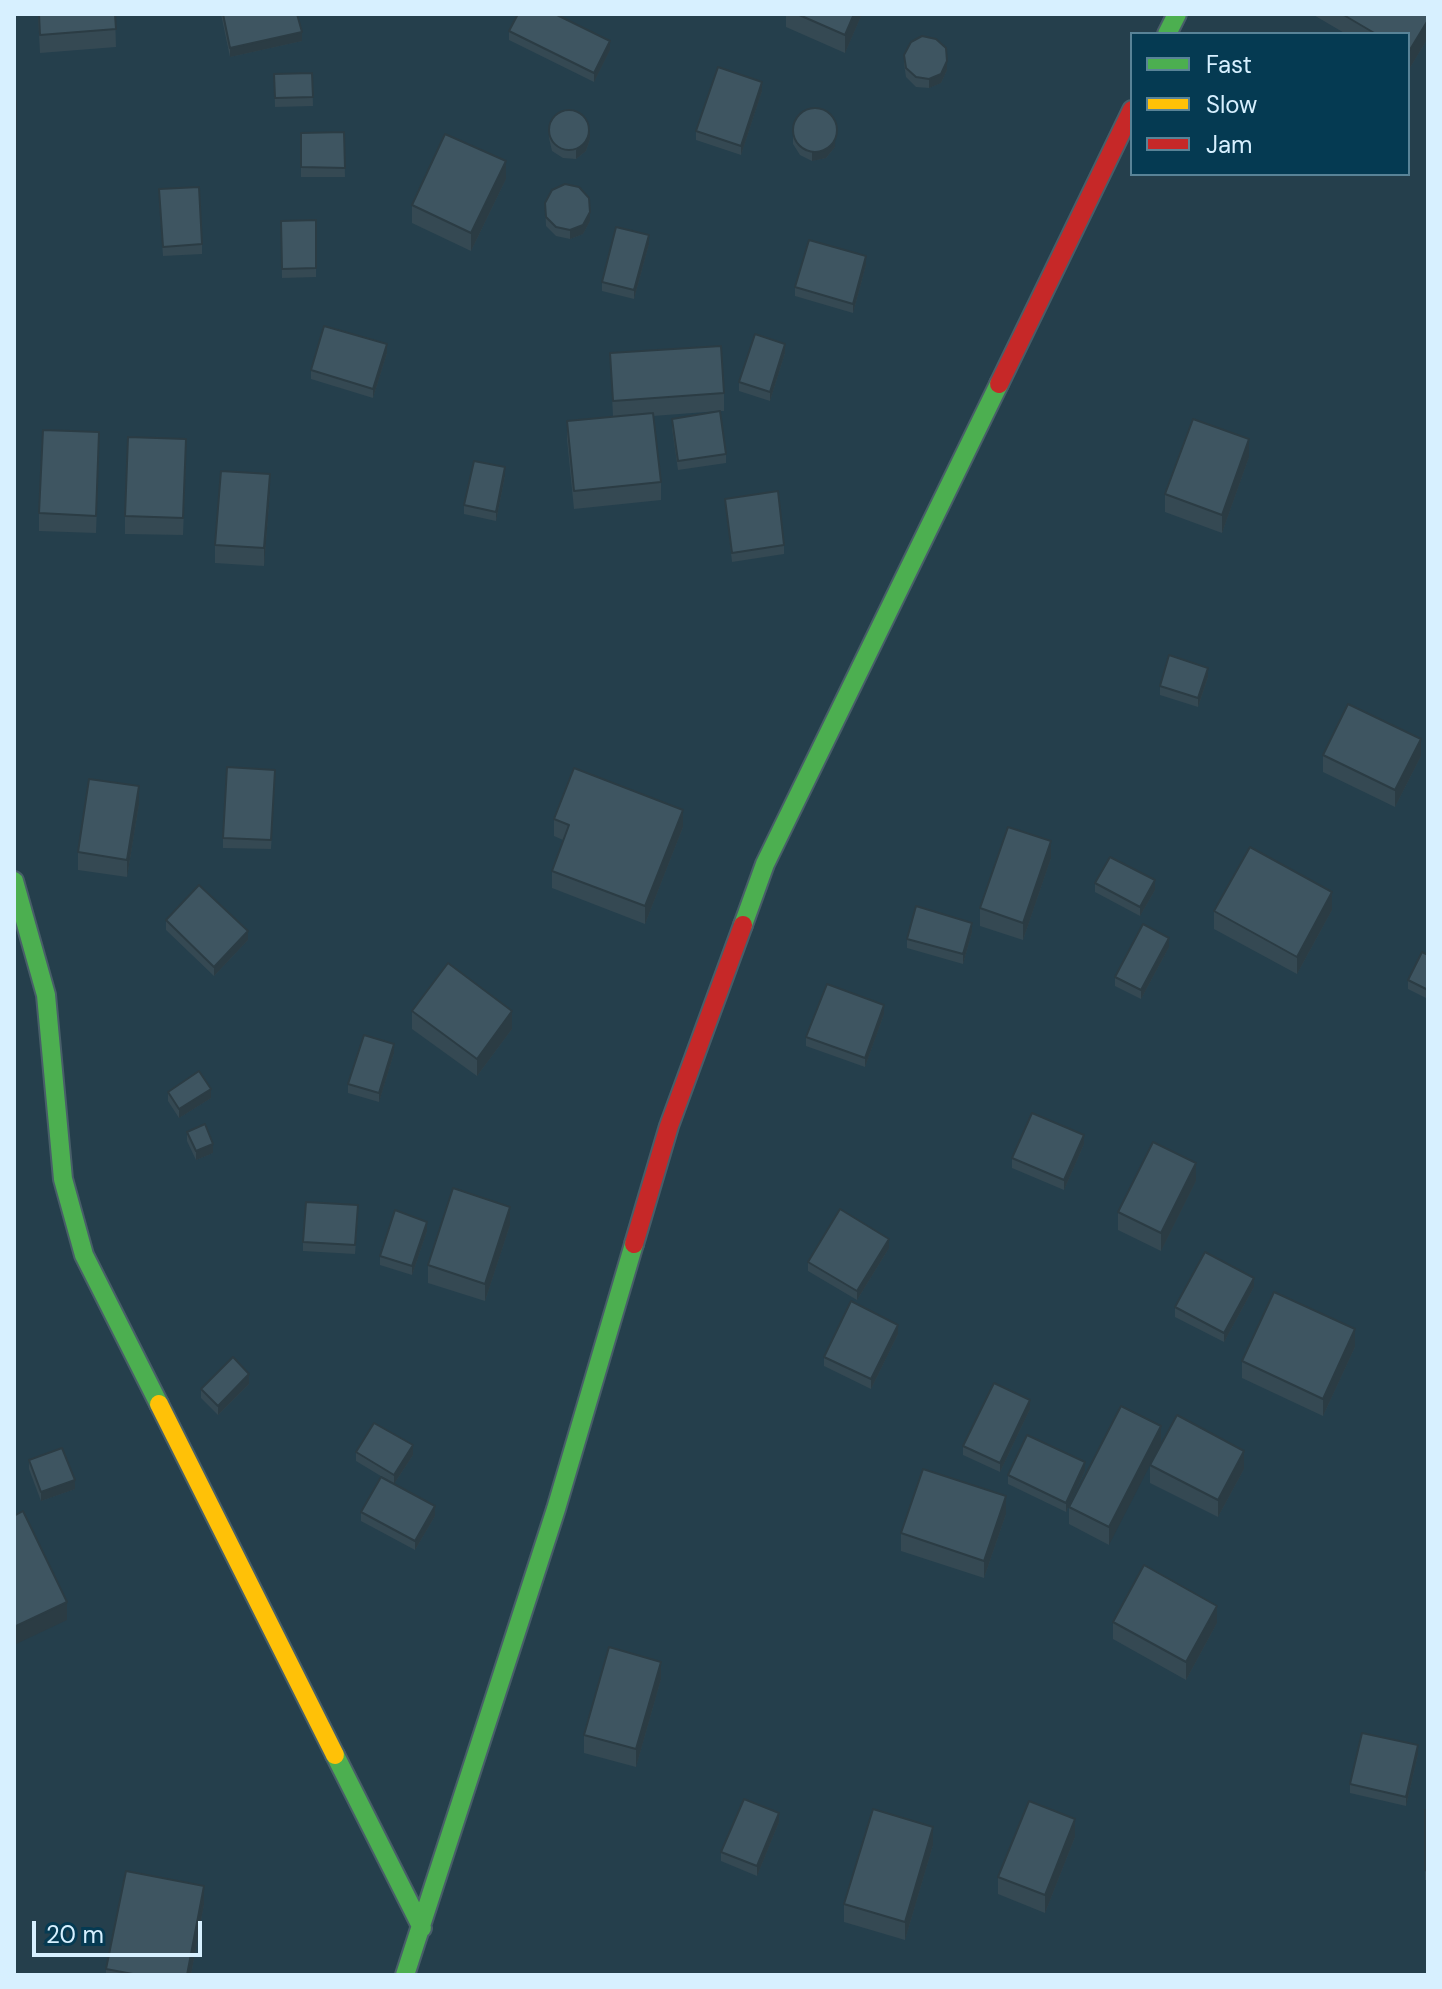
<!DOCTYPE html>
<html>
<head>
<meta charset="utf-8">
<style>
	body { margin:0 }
	#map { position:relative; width:1442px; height:1989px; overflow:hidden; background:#253f4c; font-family:"DM Sans",sans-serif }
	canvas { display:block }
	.frame { position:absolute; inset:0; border:16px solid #d7f0ff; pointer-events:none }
	.legend { position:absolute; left:1130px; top:32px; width:280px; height:144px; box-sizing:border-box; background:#053a52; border:2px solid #598397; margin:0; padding:10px 14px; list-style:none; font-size:24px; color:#d7f0ff }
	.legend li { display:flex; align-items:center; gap:16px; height:40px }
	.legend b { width:40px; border:2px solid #598397 }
	.scale { position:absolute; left:32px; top:1921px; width:170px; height:36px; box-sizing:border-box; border:4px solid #d7f0ff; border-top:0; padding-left:10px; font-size:24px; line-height:28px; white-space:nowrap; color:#d7f0ff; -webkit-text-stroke:6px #053a52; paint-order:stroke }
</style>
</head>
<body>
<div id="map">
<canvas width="1442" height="1989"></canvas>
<div class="frame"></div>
<ul class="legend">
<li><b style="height:10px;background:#4caf50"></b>Fast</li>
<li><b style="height:10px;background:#ffc107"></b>Slow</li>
<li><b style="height:10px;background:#c62828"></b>Jam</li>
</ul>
<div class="scale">20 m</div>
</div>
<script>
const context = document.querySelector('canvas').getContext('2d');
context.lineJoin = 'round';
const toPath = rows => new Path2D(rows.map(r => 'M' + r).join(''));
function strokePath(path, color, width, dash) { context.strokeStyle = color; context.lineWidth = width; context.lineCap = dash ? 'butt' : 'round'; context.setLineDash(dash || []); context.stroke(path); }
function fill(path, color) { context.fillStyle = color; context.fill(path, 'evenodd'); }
const fast = toPath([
	[1167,34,1177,14],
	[14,881,46,995,63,1179,84,1255,159,1404],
	[743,925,765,864,999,384],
	[335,1755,422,1928],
	[405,1975,556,1509,634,1244]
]);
const slow = toPath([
	[159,1404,335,1755]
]);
const jam = toPath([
	[999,384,1132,110],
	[634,1244,669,1126,743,925]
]);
strokePath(fast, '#485e69', 22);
strokePath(slow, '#485e69', 22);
strokePath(jam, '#485e69', 22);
strokePath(fast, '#4caf50', 18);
strokePath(slow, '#ffc107', 18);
strokePath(jam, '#c62828', 18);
fill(toPath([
	[38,14,115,14,116,47,40,53],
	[221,14,297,14,302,41,230,57],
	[786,14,862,14,845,53,786,27],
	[1312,14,1428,14,1428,38,1408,71,1408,34,1346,34],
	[509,31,610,50,594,82,509,40],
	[904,55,947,70,941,83,929,88,916,87,906,77,904,64],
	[312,73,313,106,275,107,274,74],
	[762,91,741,155,696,140,696,131],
	[549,129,590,139,586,151,576,159,563,158,552,151,549,138],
	[344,132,345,177,301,177,301,133],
	[793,135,835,147,826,158,812,161,800,155,793,144],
	[506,179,471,251,412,223,412,205],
	[159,199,202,244,202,254,163,256],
	[545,203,590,221,583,234,570,239,556,236,546,226],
	[316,220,316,277,282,278,281,221],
	[649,244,634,299,602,291,602,282],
	[866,265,853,313,795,296,795,287],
	[387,353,373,398,311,379,311,370],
	[610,353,724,393,724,411,720,411,726,454,726,463,678,470,672,428,672,419,719,411,653,416,661,482,661,500,574,509,567,439,567,421,613,417],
	[785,353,770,401,739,391,739,382],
	[99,450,96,533,39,531,39,513],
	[186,456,183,535,125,534,125,516],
	[1249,457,1222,533,1165,512,1165,494],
	[505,476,496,521,464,514,464,505],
	[270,492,264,566,215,563,215,545],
	[725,499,784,545,784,554,732,562],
	[1208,677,1198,707,1160,695,1160,686],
	[1323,755,1421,756,1395,807,1323,772],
	[275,779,271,849,223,848,223,838],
	[139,804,127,877,78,870,78,852],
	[554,819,683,827,645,924,552,888,552,871,563,840,554,836],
	[1051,858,1023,940,980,926,980,908],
	[1095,883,1155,890,1140,916,1095,892],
	[1332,910,1297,974,1214,929,1214,911],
	[166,920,248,940,214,976,166,930],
	[972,932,963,964,907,948,907,939],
	[1169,947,1141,999,1115,986,1115,977],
	[1428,955,1428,999,1408,989,1408,980],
	[412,1011,512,1029,477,1076,412,1029],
	[884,1014,865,1067,806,1046,806,1037],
	[394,1053,379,1102,348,1093,348,1084],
	[168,1092,211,1098,179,1118,168,1101],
	[187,1132,213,1153,196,1160,187,1141],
	[1084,1144,1064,1190,1012,1168,1012,1158],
	[1196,1181,1161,1251,1118,1230,1118,1212],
	[358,1214,355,1254,303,1251,303,1242],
	[510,1225,485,1301,428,1283,428,1265],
	[427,1231,412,1275,380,1265,380,1256],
	[889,1248,857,1300,808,1271,808,1262],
	[1254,1287,1224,1342,1175,1317,1175,1307],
	[898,1334,871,1389,824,1366,824,1357],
	[1355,1347,1323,1416,1242,1378,1242,1361],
	[249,1384,218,1415,201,1398,201,1389],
	[1121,1406,1109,1545,1069,1524,1069,1507],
	[1030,1409,1000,1472,963,1455,963,1446],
	[356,1452,413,1455,394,1484,356,1461],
	[29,1460,75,1489,41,1501,29,1469],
	[1150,1465,1244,1469,1218,1517,1150,1483],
	[1085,1471,1066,1512,1008,1484,1008,1475],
	[361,1512,435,1516,415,1550,361,1521],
	[1006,1514,984,1578,901,1551,901,1533],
	[1113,1622,1217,1623,1186,1680,1113,1639],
	[661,1679,636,1767,584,1753,584,1735],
	[1418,1754,1406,1806,1350,1793,1350,1784],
	[1425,1810,1428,1810,1428,1880,1425,1880],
	[779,1822,757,1876,721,1861,721,1852],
	[1075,1837,1045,1913,998,1894,998,1877],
	[933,1845,905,1940,844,1922,844,1904],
	[204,1904,191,1975,106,1975,106,1969]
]), '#354953');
fill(toPath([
	[854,14,862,14,845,53,845,35],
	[1428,20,1428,38,1408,71,1408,53],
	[302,32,302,41,230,57,230,48],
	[610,41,610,50,594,82,594,73],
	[947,61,947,70,941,83,929,88,929,79],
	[762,82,762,91,741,155,741,146],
	[836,123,835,147,826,158,812,161,812,152],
	[590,130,590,139,586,151,576,159,576,150],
	[506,161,506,179,471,251,471,233],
	[590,212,590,221,583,234,570,239,570,230],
	[649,235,649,244,634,299,634,290],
	[866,256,866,265,853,313,853,304],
	[387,344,387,353,373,398,373,389],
	[785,344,785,353,770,401,770,392],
	[1249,439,1249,457,1222,533,1222,515],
	[505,467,505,476,496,521,496,512],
	[270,474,270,492,264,566,264,548],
	[1208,668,1208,677,1198,707,1198,698],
	[1421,739,1421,756,1395,807,1395,790],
	[139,786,139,804,127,877,127,860],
	[683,810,683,827,645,924,645,906],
	[1051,841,1051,858,1023,940,1023,923],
	[1155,880,1155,890,1140,916,1140,907],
	[1332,892,1332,910,1297,974,1297,957],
	[972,923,972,932,963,964,963,954],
	[248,931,248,940,214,976,214,967],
	[1169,938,1169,947,1141,999,1141,990],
	[884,1005,884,1014,865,1067,865,1058],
	[512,1011,512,1029,477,1076,477,1059],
	[394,1044,394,1053,379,1102,379,1093],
	[211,1089,211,1098,179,1118,179,1109],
	[1084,1135,1084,1144,1064,1190,1064,1180],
	[213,1144,213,1153,196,1160,196,1151],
	[1196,1163,1196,1181,1161,1251,1161,1233],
	[510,1207,510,1225,485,1301,485,1284],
	[427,1222,427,1231,412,1275,412,1266],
	[889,1239,889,1248,857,1300,857,1291],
	[1254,1278,1254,1287,1224,1342,1224,1333],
	[898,1325,898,1334,871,1389,871,1379],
	[1355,1329,1355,1347,1323,1416,1323,1399],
	[249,1374,249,1384,218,1415,218,1406],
	[1030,1400,1030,1409,1000,1472,1000,1463],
	[1161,1426,1161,1444,1109,1545,1109,1527],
	[413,1445,413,1455,394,1484,394,1475],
	[1244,1451,1244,1469,1218,1517,1218,1500],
	[1085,1462,1085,1471,1066,1512,1066,1503],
	[75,1480,75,1489,41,1501,41,1492],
	[1006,1496,1006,1514,984,1578,984,1561],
	[435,1506,435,1516,415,1550,415,1541],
	[67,1602,67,1620,14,1645,14,1627],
	[1217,1606,1217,1623,1186,1680,1186,1662],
	[661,1662,661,1679,636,1767,636,1749],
	[1418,1745,1418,1754,1406,1806,1406,1797],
	[779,1813,779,1822,757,1876,757,1866],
	[1075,1819,1075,1837,1045,1913,1045,1895],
	[933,1827,933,1845,905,1940,905,1922],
	[204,1886,204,1904,191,1975,187,1975]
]), '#2b3c44');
const building = toPath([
	[39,14,115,14,116,29,40,35,39,14],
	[223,14,297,14,302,32,230,48,223,14],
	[518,14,555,14,610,41,594,73,509,31,518,14],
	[797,14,854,14,845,35,797,14],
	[1342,14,1428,14,1428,20,1408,53,1408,34,1376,34,1342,14],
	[922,36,936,39,946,48,947,61,941,74,929,79,916,77,906,68,904,55,911,42,922,36],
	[718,67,762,82,741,146,696,131,718,67],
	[312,73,313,97,275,98,274,74,312,73],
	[14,101,16,101,15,203,14,203,14,101],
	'793 130a22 22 0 1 1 44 0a22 22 0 1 1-44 0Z',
	'549 130a20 20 0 1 1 40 0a20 20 0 1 1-40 0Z',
	[344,132,345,168,301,167,301,133,344,132],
	[445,134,506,161,471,233,412,205,445,134],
	[565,184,579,187,589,198,590,212,583,225,570,230,556,227,546,217,545,203,552,190,565,184],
	[199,187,202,244,163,247,159,189,199,187],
	[316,220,316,268,282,269,281,221,316,220],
	[616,227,649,235,634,290,602,282,616,227],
	[809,240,866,256,853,304,795,287,809,240],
	[324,326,387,344,373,389,311,370,324,326],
	[755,334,785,344,770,392,739,382,755,334],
	[721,346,724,393,613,401,610,353,721,346],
	[720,411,726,454,678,461,672,419,720,411],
	[653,413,661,482,574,491,567,421,653,413],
	[1193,419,1249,439,1222,515,1165,494,1193,419],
	[43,430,99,432,96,516,39,513,43,430],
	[128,437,186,439,183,518,125,516,128,437],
	[474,461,505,467,496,512,464,505,474,461],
	[221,471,270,474,264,548,215,545,221,471],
	[778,491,784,545,732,553,725,499,778,491],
	[1169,655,1208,668,1198,698,1160,686,1169,655],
	[1348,704,1421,739,1395,790,1323,755,1348,704],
	[227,767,275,770,271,840,223,838,227,767],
	[574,768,683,810,645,906,552,871,569,825,554,819,574,768],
	[89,779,139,786,127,860,78,852,89,779],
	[1008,827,1051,841,1023,923,980,908,1008,827],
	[1250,847,1332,892,1297,957,1214,911,1250,847],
	[1110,857,1155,880,1140,907,1095,883,1110,857],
	[199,885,248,931,214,967,166,920,199,885],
	[916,906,972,923,963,954,907,939,916,906],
	[1143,924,1169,938,1141,990,1115,977,1143,924],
	[1422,952,1428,955,1428,990,1408,980,1422,952],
	[448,963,512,1011,477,1059,412,1011,448,963],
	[827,984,884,1005,865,1058,806,1037,827,984],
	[364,1035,394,1044,379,1093,348,1084,364,1035],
	[199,1071,211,1089,179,1109,168,1092,199,1071],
	[1032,1113,1084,1135,1064,1180,1012,1158,1032,1113],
	[205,1124,213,1144,196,1151,187,1132,205,1124],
	[1153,1142,1196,1163,1161,1233,1118,1212,1153,1142],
	[453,1188,510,1207,485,1284,428,1265,453,1188],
	[306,1202,358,1205,355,1245,303,1242,306,1202],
	[840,1209,889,1239,857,1291,808,1262,840,1209],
	[395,1210,427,1222,412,1266,380,1256,395,1210],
	[1205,1252,1254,1278,1224,1333,1175,1307,1205,1252],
	[1274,1292,1355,1329,1323,1399,1242,1361,1274,1292],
	[851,1301,898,1325,871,1379,824,1357,851,1301],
	[233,1357,249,1374,218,1406,201,1389,233,1357],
	[994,1383,1030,1400,1000,1463,963,1446,994,1383],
	[1121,1406,1161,1426,1109,1527,1069,1507,1121,1406],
	[1177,1415,1244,1451,1218,1500,1150,1465,1177,1415],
	[374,1423,413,1445,394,1475,356,1452,374,1423],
	[1027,1435,1085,1462,1066,1503,1008,1475,1027,1435],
	[62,1448,75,1480,41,1492,29,1460,62,1448],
	[923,1469,1006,1496,984,1561,901,1533,923,1469],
	[381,1477,435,1506,415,1541,361,1512,381,1477],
	[23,1511,67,1602,14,1627,14,1516,23,1511],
	[1144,1565,1217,1606,1186,1662,1113,1622,1144,1565],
	[609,1647,661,1662,636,1749,584,1735,609,1647],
	[1362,1733,1418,1745,1406,1797,1350,1784,1362,1733],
	[744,1799,779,1813,757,1866,721,1852,744,1799],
	[1029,1801,1075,1819,1045,1895,998,1877,1029,1801],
	[873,1809,933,1827,905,1922,844,1904,873,1809],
	[1425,1810,1428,1810,1428,1871,1425,1870,1425,1810],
	[126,1871,204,1886,187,1975,138,1975,106,1969,126,1871]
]);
fill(building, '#3e5561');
strokePath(building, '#2b3c44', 2);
</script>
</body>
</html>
